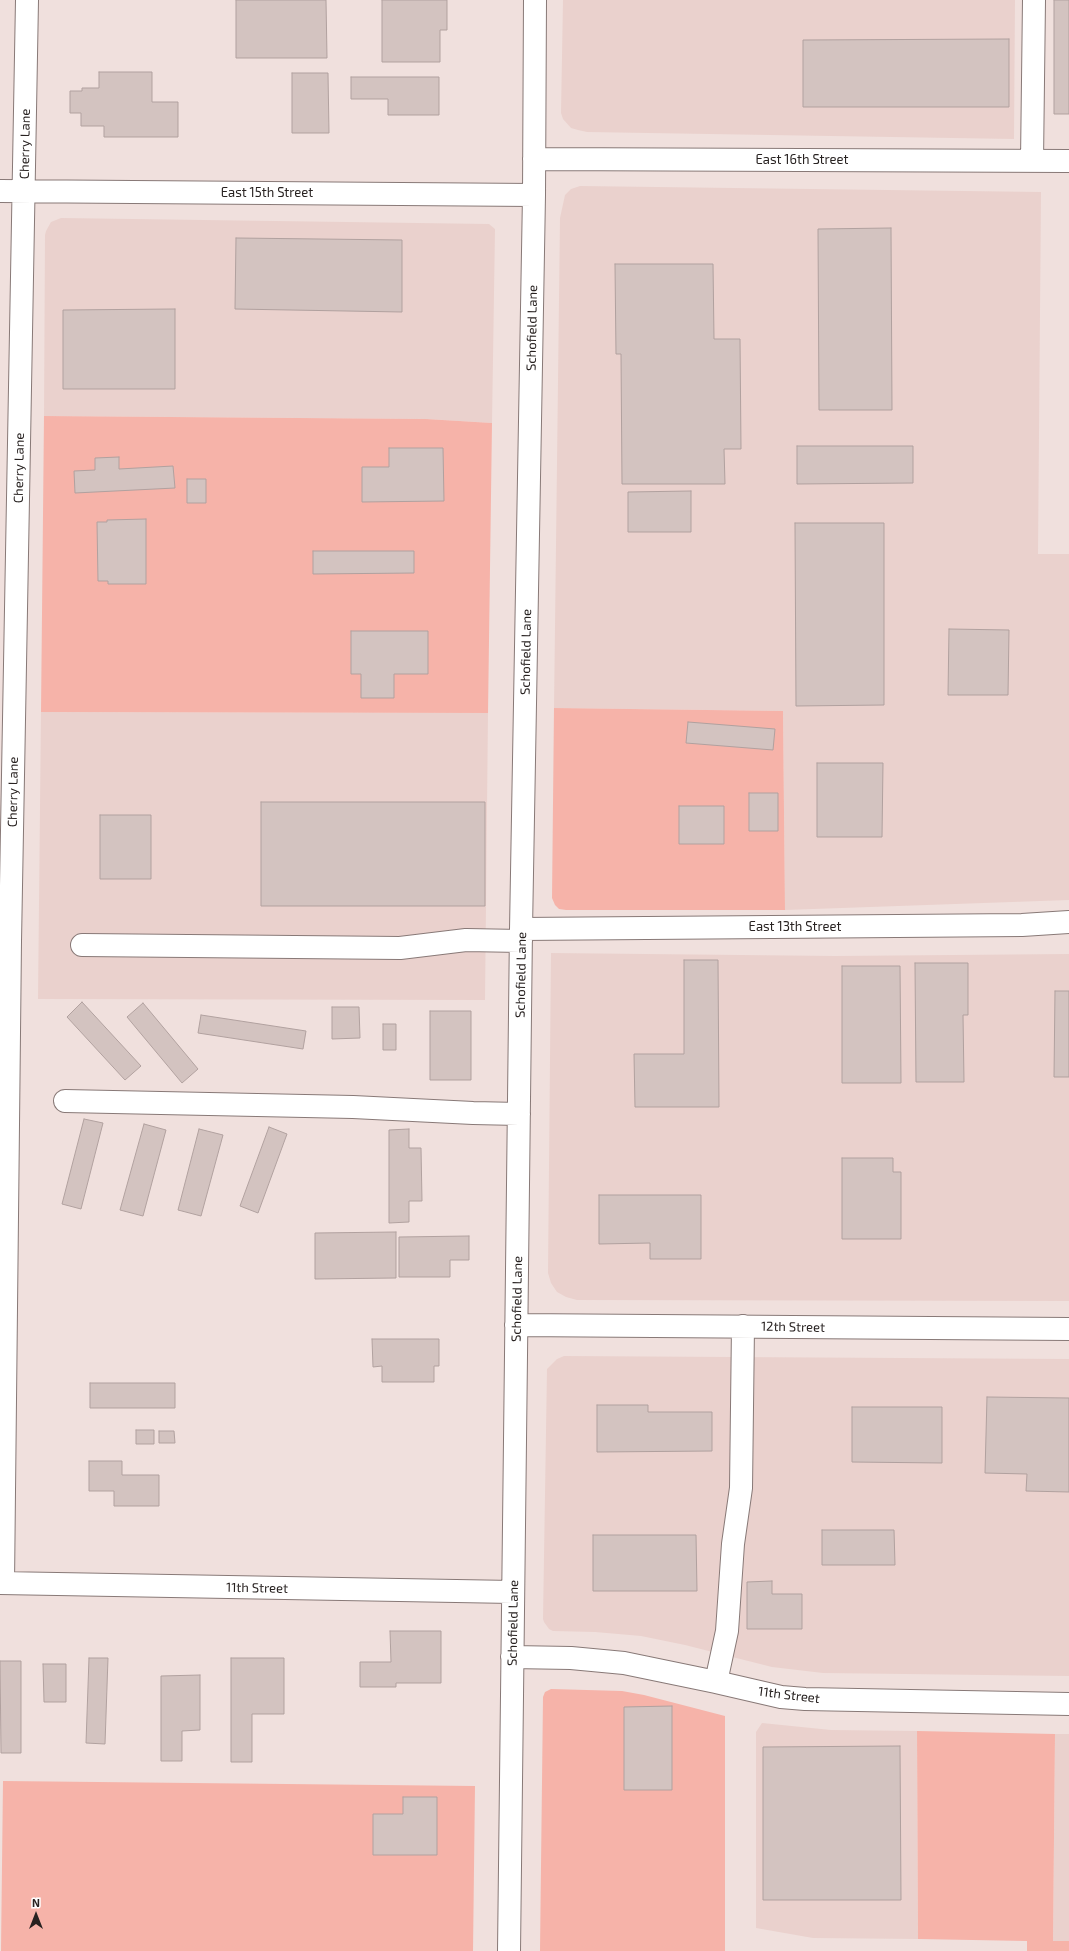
<!DOCTYPE html>
<html>
<head>
<meta charset="utf-8">
<style>
	body { margin:0 }
	#map { position:relative; width:1069px; height:1951px; overflow:hidden; background:#f0e0dd; font-family:"Exo 2",sans-serif }
	canvas { display:block }
	.north { position:absolute; left:16px; top:1895px; width:40px; height:40px; -webkit-text-stroke:3px #fff; paint-order:stroke; rotate:0deg; font-size:11px; font-weight:700; line-height:16px; text-align:center; color:#282221 }
	.north::after { content:''; display:block; margin:auto; width:14px; height:18px; background:#282221; clip-path:polygon(50% 0,100% 100%,50% 72%,0 100%) }
</style>
</head>
<body>
<div id="map">
<canvas width="1069" height="1951"></canvas>
<div class="north">N</div>
</div>
<script>
const context = document.querySelector('canvas').getContext('2d');
context.lineJoin = 'round';
function fill(path, color) { context.fillStyle = color; context.fill(path, 'evenodd'); }
const toPath = rows => new Path2D(rows.map(r => 'M' + r).join(''));
function strokePath(path, color, width, dash) { context.strokeStyle = color; context.lineWidth = width; context.lineCap = dash ? 'butt' : 'round'; context.setLineDash(dash || []); context.stroke(path); }
function drawText(font, color, halo, rows, align = 'center') {
  context.font = font + ' "Exo 2",sans-serif'; context.lineWidth = 3.5; context.setLineDash([]); context.textBaseline = 'middle'; context.strokeStyle = halo; context.fillStyle = color; for (const [text, x, y, turn = 0] of rows) {
    context.save(); context.translate(x, y); context.rotate((+turn || 0) * Math.PI / 180); context.textAlign = isNaN(turn) ? turn : align; if (halo) context.strokeText(text, 0, 0); context.fillText(text, 0, 0); context.restore();
  }
}
fill(toPath([
	[563,0,1015,0,1014,139,587,132,578,130,571,128,563,119,561,113],
	[580,186,1041,192,1038,554,1069,554,1069,900,785,910,783,711,554,708,560,218,565,195,571,189],
	[61,218,489,224,495,229,492,423,426,419,44,416,45,235,46,231,51,222],
	[41,712,488,713,485,1000,38,999],
	[551,953,836,956,1069,954,1069,1301,577,1300,566,1297,557,1292,551,1283,548,1273],
	[564,1356,1069,1359,1069,1676,823,1673,772,1667,685,1645,641,1636,595,1632,553,1631,549,1629,544,1622,543,1619,547,1369,557,1359],
	[762,1723,831,1730,917,1731,918,1939,813,1938,756,1928,756,1732],
	[1055,1734,1069,1734,1069,1941,1053,1941]
]), '#ead1cd');
fill(toPath([
	[44,416,426,419,492,423,488,713,41,712],
	[554,708,783,711,785,910,566,910,559,909,555,905,552,898],
	[551,1689,622,1691,644,1695,725,1716,725,1951,540,1951,543,1697,545,1692],
	[917,1731,1055,1734,1053,1941,1069,1941,1069,1951,1027,1951,1027,1941,918,1939],
	[3,1781,475,1786,473,1951,1,1951]
]), '#f6b3a9');
const building = toPath([
	[236,0,326,0,327,58,236,58,236,0],
	[382,0,447,0,447,30,440,30,440,62,382,62,382,0],
	[1054,0,1069,0,1069,114,1054,114,1054,0],
	[1009,39,1009,107,803,107,803,40,1009,39],
	[99,72,152,72,152,102,178,102,178,137,104,137,104,126,81,126,81,113,70,113,70,91,82,91,82,88,99,88,99,72],
	[292,73,328,73,329,133,292,133,292,73],
	[351,77,439,77,439,115,388,115,388,99,351,99,351,77],
	[891,228,892,410,819,410,818,229,891,228],
	[236,238,402,240,402,312,235,309,236,238],
	[615,264,713,264,714,339,740,339,741,449,724,449,725,484,622,484,621,354,616,354,615,264],
	[175,309,175,389,63,389,63,310,175,309],
	[797,446,913,446,913,483,797,484,797,446],
	[389,448,443,448,444,501,362,502,362,467,389,467,389,448],
	[119,457,119,469,173,466,175,488,75,493,74,471,95,470,95,458,119,457],
	[187,479,206,479,206,503,187,503,187,479],
	[691,491,691,532,628,532,628,492,691,491],
	[146,519,146,584,108,584,108,581,98,581,97,522,107,522,107,520,146,519],
	[795,523,884,523,884,705,796,706,795,523],
	[313,551,414,551,414,573,313,574,313,551],
	[949,629,1009,630,1008,695,948,695,949,629],
	[351,631,428,631,428,674,394,674,394,698,361,698,361,674,351,674,351,631],
	[688,722,775,729,773,750,686,743,688,722],
	[817,763,883,763,882,837,817,837,817,763],
	[749,793,778,793,778,831,749,831,749,793],
	[261,802,485,802,485,906,261,906,261,802],
	[679,806,724,806,724,844,679,844,679,806],
	[100,815,151,815,151,879,100,879,100,815],
	[684,960,718,960,719,1107,635,1107,634,1054,684,1054,684,960],
	[915,963,968,963,968,1015,963,1015,964,1082,916,1082,915,963],
	[842,966,900,966,901,1083,842,1083,842,966],
	[1055,991,1069,991,1069,1077,1054,1077,1055,991],
	[82,1002,141,1066,125,1080,67,1017,82,1002],
	[143,1003,198,1069,182,1083,127,1017,143,1003],
	[332,1007,359,1007,360,1038,332,1039,332,1007],
	[430,1011,471,1011,471,1080,430,1080,430,1011],
	[201,1015,306,1031,303,1049,198,1033,201,1015],
	[383,1024,396,1024,396,1050,383,1050,383,1024],
	[84,1119,103,1123,81,1209,62,1204,84,1119],
	[144,1124,166,1130,143,1216,120,1210,144,1124],
	[269,1127,287,1134,258,1213,240,1206,269,1127],
	[199,1129,223,1135,201,1216,178,1210,199,1129],
	[409,1129,409,1148,421,1148,422,1201,409,1201,409,1222,389,1223,389,1130,409,1129],
	[842,1158,893,1158,893,1172,901,1172,901,1239,842,1239,842,1158],
	[599,1195,701,1195,701,1259,650,1259,650,1243,599,1244,599,1195],
	[396,1232,396,1278,315,1279,315,1233,396,1232],
	[469,1236,469,1260,450,1260,450,1277,399,1277,399,1237,469,1236],
	[372,1339,439,1339,439,1366,434,1366,434,1382,382,1382,382,1366,373,1367,372,1339],
	[90,1383,175,1383,175,1408,90,1408,90,1383],
	[987,1397,1069,1398,1069,1492,1026,1491,1027,1474,985,1473,987,1397],
	[597,1405,648,1405,648,1412,712,1412,712,1451,597,1452,597,1405],
	[852,1407,942,1407,942,1463,852,1462,852,1407],
	[136,1430,154,1430,154,1444,136,1444,136,1430],
	[159,1431,174,1431,175,1443,159,1443,159,1431],
	[89,1461,122,1461,122,1475,159,1475,159,1506,114,1506,114,1491,89,1491,89,1461],
	[822,1530,894,1530,895,1565,822,1565,822,1530],
	[593,1535,696,1535,697,1591,593,1591,593,1535],
	[772,1581,772,1594,802,1594,802,1629,747,1629,747,1582,772,1581],
	[390,1631,441,1631,441,1683,396,1683,396,1687,360,1687,360,1662,391,1662,390,1631],
	[89,1658,108,1658,105,1744,86,1743,89,1658],
	[231,1658,284,1658,284,1714,252,1714,252,1762,231,1762,231,1658],
	[0,1661,21,1661,21,1753,1,1753,0,1661],
	[43,1664,66,1664,66,1702,44,1702,43,1664],
	[200,1675,200,1730,182,1731,182,1761,161,1761,161,1676,200,1675],
	[672,1706,672,1790,624,1790,624,1707,672,1706],
	[900,1746,901,1900,763,1900,763,1747,900,1746],
	[403,1797,437,1797,437,1855,373,1855,373,1814,403,1814,403,1797]
]);
fill(building, '#d3c3c0');
strokePath(building, '#b1a19f', 1);
const minor = toPath([
	[534,159,1069,161],
	[1032,161,1034,0],
	[0,191,534,195],
	[521,929,1022,925,1069,922],
	[82,945,400,948,466,940,521,941],
	[65,1101,353,1107,473,1113,519,1114],
	[516,1325,1069,1329],
	[0,1583,513,1592],
	[3,1583,10,941,27,0],
	[512,1657,571,1658,624,1663,716,1682,781,1697,805,1699,1069,1704],
	[716,1682,727,1631,733,1544,741,1488,743,1326],
	[509,1951,521,929,534,195,535,0]
]);
strokePath(minor, '#887977', 24);
strokePath(minor, '#fff', 22);
drawText('13px', '#282221', '#fff', [
	["Cherry Lane",25,144,-89],
	["East 16th Street",802,160],
	["East 15th Street",267,193],
	["Schofield Lane",532,328,-89],
	["Cherry Lane",19,468,-89],
	["Schofield Lane",526,652,-89],
	["Cherry Lane",13,792,-89],
	["East 13th Street",795,927],
	["Schofield Lane",521,975,-89],
	["Schofield Lane",517,1299,-89],
	["12th Street",793,1327,1],
	["11th Street",257,1588,1],
	["Schofield Lane",513,1623,-89],
	["11th Street",789,1695,7]
]);
</script>
</body>
</html>
